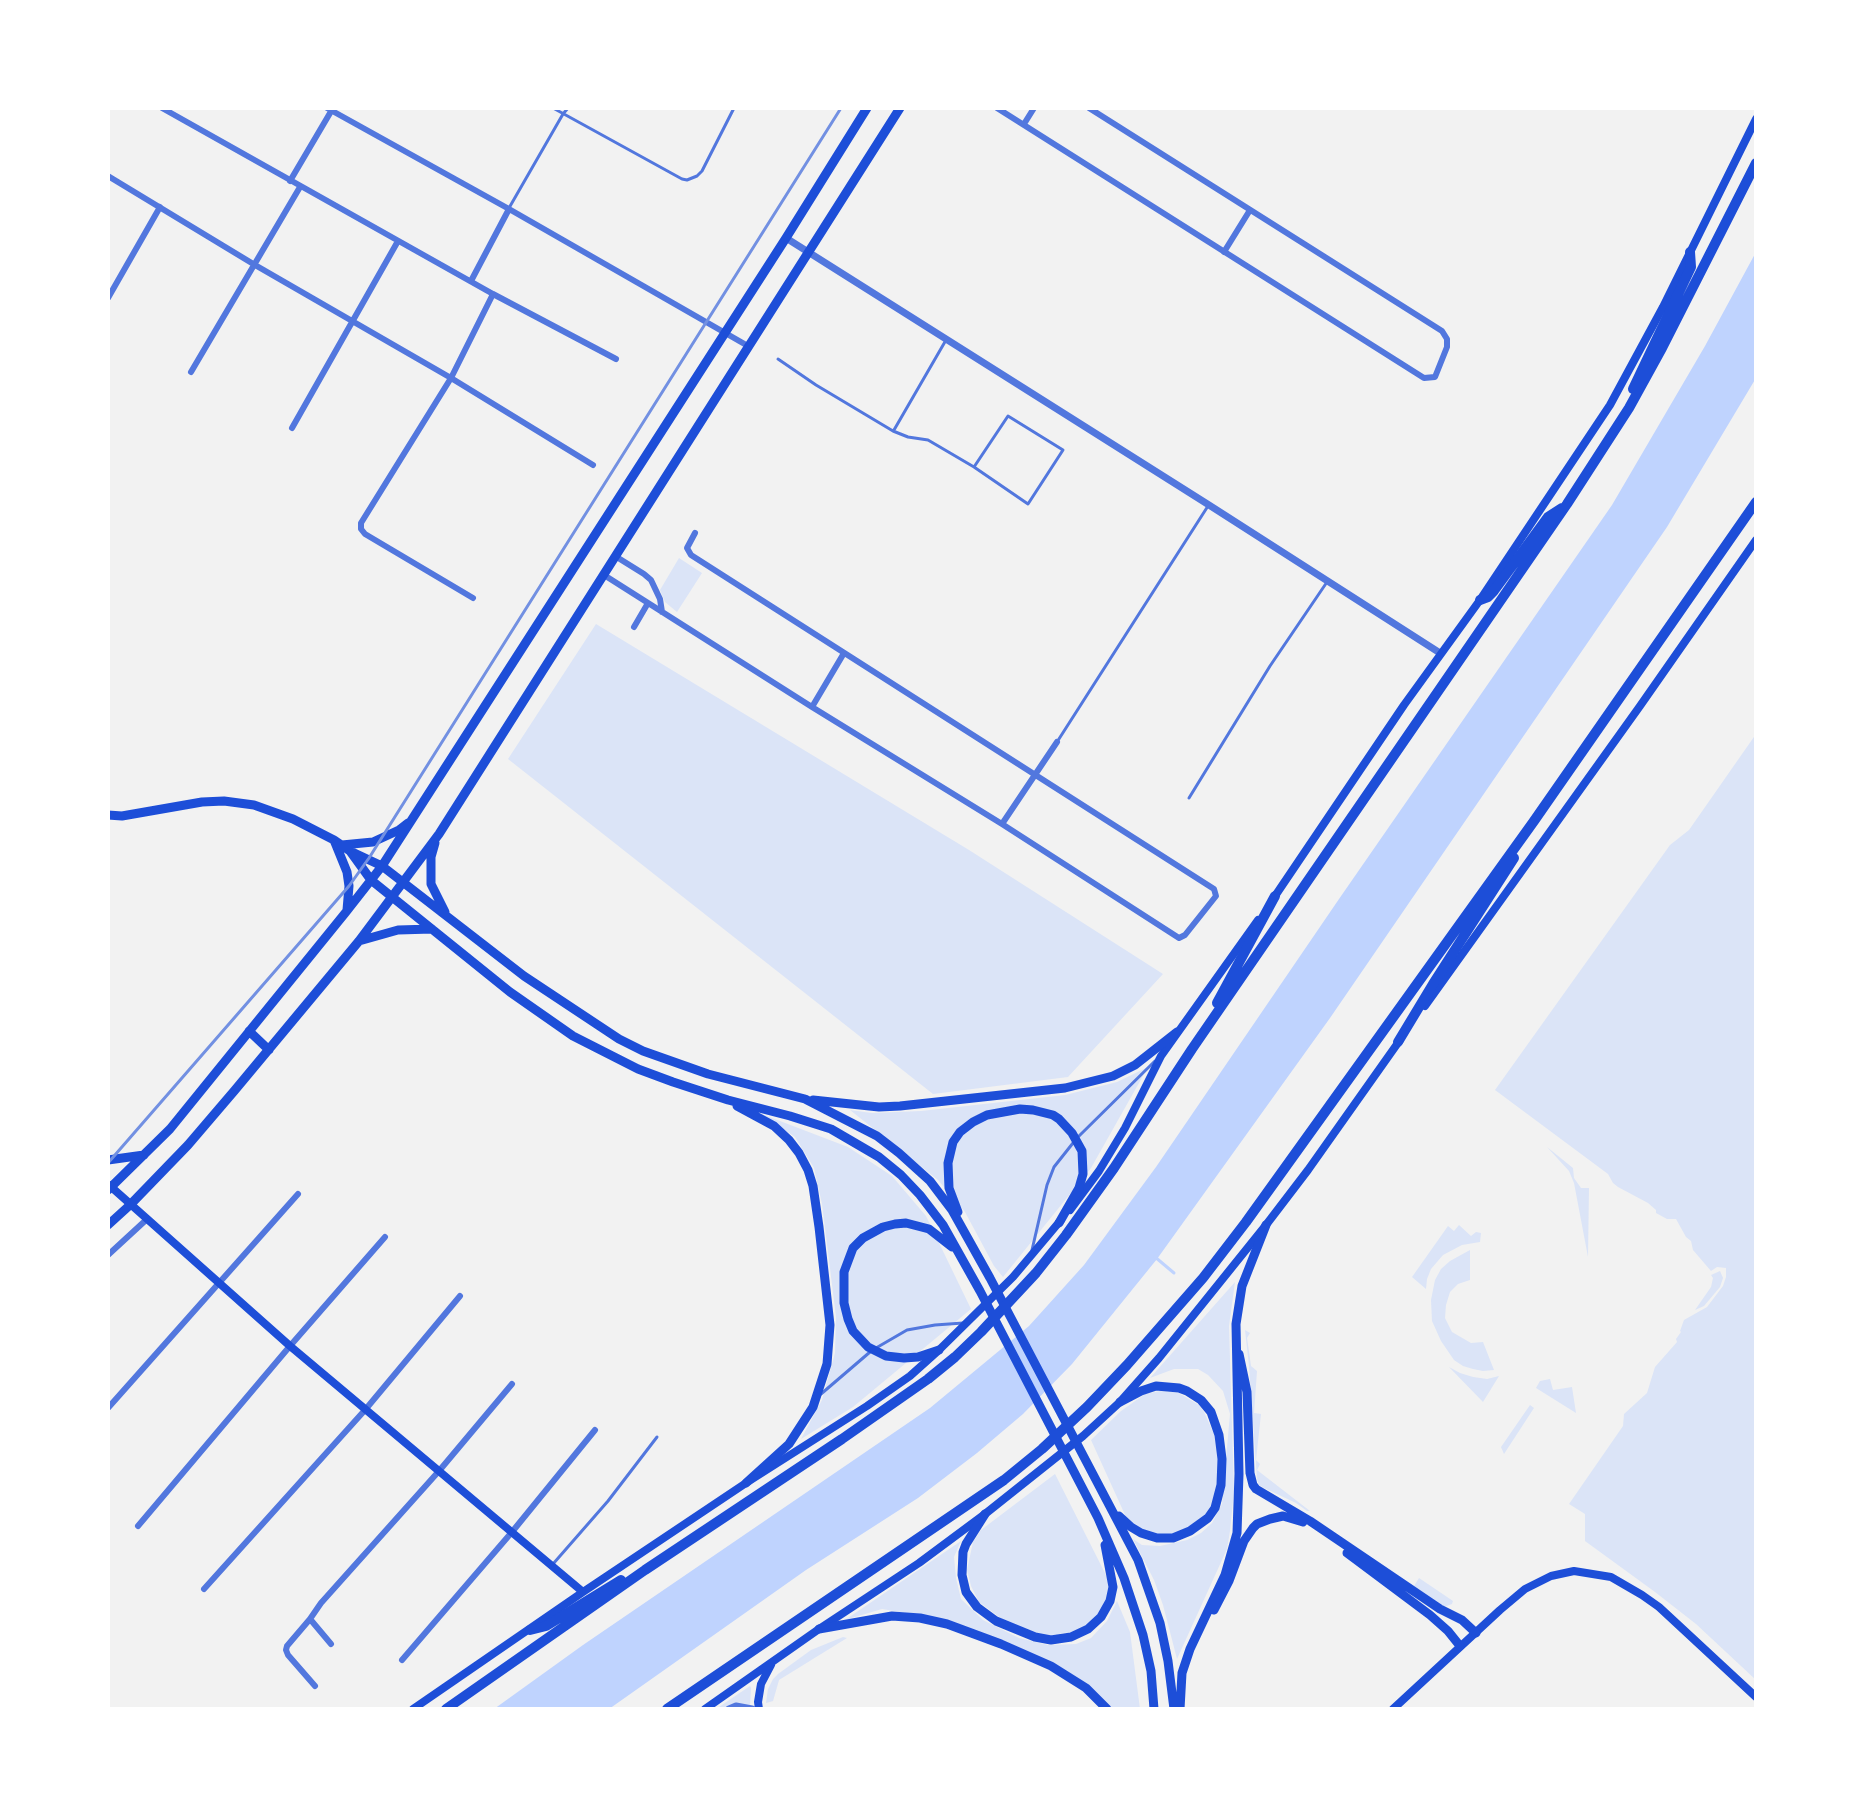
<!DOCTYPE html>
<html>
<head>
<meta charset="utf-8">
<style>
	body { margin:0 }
	#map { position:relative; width:1864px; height:1817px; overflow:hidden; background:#f2f2f2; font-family:Overpass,sans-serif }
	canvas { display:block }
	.frame { position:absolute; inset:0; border:110px solid #fff; pointer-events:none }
</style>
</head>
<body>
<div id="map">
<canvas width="1864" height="1817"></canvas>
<div class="frame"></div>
</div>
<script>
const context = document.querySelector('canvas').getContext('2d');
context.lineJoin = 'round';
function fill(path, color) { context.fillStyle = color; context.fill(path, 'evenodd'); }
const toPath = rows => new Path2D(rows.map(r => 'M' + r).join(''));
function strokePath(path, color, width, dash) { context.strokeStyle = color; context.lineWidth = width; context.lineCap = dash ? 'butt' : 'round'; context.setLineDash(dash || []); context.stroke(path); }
fill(toPath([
	[679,558,702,573,677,612,665,602,660,590],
	[596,624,969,850,1163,974,1068,1077,933,1094,508,759],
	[1756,734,1756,1680,1696,1624,1655,1592,1585,1541,1585,1514,1569,1504,1623,1426,1624,1414,1647,1393,1655,1367,1677,1342,1676,1339,1681,1332,1680,1331,1684,1320,1707,1307,1723,1286,1726,1277,1726,1268,1717,1267,1711,1271,1693,1250,1691,1241,1686,1237,1676,1219,1667,1219,1656,1213,1656,1210,1648,1203,1618,1187,1613,1183,1608,1174,1495,1090,1670,845,1689,830],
	[1148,1067,1091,1168,1003,1277,994,1266,965,1212,938,1180,850,1110,872,1113,921,1111,1065,1095,1117,1082],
	[759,1113,848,1147,892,1176,926,1216,971,1309,853,1407,801,1439,822,1400,835,1353,836,1317,822,1204,814,1168,795,1137],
	[1547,1147,1573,1168,1574,1178,1581,1188,1589,1188,1588,1257,1574,1183,1569,1171],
	[1459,1225,1471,1236,1476,1232,1481,1233,1480,1242,1462,1245,1443,1255,1431,1269,1427,1279,1426,1289,1412,1277,1448,1226,1454,1231],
	[1470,1250,1470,1280,1458,1284,1450,1292,1446,1305,1445,1318,1452,1332,1471,1343,1483,1342,1494,1370,1483,1371,1473,1369,1463,1366,1454,1360,1441,1341,1432,1321,1431,1300,1435,1280,1441,1269,1450,1261],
	[1720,1271,1723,1278,1720,1287,1704,1306,1695,1310,1711,1287,1713,1278,1711,1275],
	[1235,1282,1229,1326,1234,1491,1230,1531,1227,1549,1177,1659,1163,1605,1154,1580,1133,1539,1142,1545,1160,1546,1187,1540,1201,1533,1212,1523,1222,1504,1230,1414,1223,1391,1208,1375,1198,1369,1174,1369,1150,1378],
	[1245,1330,1250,1333,1247,1338,1251,1366,1257,1371,1254,1413,1261,1414,1256,1460,1260,1464,1257,1470,1310,1511,1307,1511,1296,1503,1264,1488,1259,1485,1257,1479,1249,1366],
	[1449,1367,1460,1373,1473,1377,1487,1379,1499,1376,1483,1402],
	[1550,1379,1553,1390,1572,1387,1576,1413,1536,1388,1540,1381],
	[1160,1391,1177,1392,1199,1405,1204,1412,1219,1445,1221,1462,1213,1509,1179,1534,1164,1536,1139,1529,1126,1517,1091,1440,1121,1411,1145,1394],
	[1530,1405,1534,1408,1504,1454,1501,1447],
	[1055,1474,1112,1587,1098,1616,1079,1632,1062,1633,1052,1638,1010,1625,979,1602,971,1586,967,1570,973,1542,981,1530],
	[961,1541,954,1557,956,1578,961,1599,983,1620,1019,1638,1048,1645,1076,1644,1091,1638,1107,1621,1117,1601,1130,1632,1140,1709,1109,1709,1059,1667,919,1615,882,1609,845,1620],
	[1419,1578,1453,1601,1452,1604,1444,1607,1414,1586],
	[843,1637,847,1638,779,1680,773,1701,766,1703,768,1689,773,1679,778,1674,811,1650],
	[750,1686,751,1688,750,1706,728,1706,724,1709,716,1709]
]), '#dbe4f7');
fill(toPath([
	[1756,252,1756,378,1667,527,1330,1018,1157,1259,1072,1364,1023,1414,977,1453,918,1498,806,1570,609,1709,494,1709,583,1645,930,1408,1029,1326,1084,1265,1156,1167,1339,899,1612,505,1705,346]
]), '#bfd3fe');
strokePath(toPath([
	[1155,1257,1174,1273]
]), '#bfd3fe', 3);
strokePath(toPath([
	[553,108,682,179,687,180,697,176,702,171,734,108],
	[509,208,563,114,568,108],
	[778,359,816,385,893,431,908,437,928,440,974,467,1028,504,1063,450,1008,416,974,467],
	[894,430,946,340],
	[1057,742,1208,506],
	[1189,798,1270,666,1327,582],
	[1078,1137,1155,1061],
	[1032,1250,1047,1185,1054,1167,1073,1143],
	[876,1348,907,1330,935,1325,963,1323],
	[821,1394,870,1352],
	[553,1564,608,1501,657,1437]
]), '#5277de', 3);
strokePath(toPath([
	[162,108,493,294,616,359],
	[327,108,509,209,748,346],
	[997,108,1424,378,1435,377,1447,347,1447,339,1442,331,1089,108],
	[1024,124,1034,108],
	[108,176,255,265,451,378,593,465],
	[290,181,333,108],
	[1224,252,1250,210],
	[471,281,509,209],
	[108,298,160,207],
	[191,372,300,187],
	[292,428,398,241],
	[615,556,644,574,651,580,660,599,662,612],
	[604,575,812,707,1002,824,1179,938,1185,935,1216,896,1214,889,691,555,687,548,695,533],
	[473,598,365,534,361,529,361,523,451,378,493,294],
	[634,627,648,603],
	[812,707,844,653],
	[1002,824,1057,742],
	[108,1255,146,1220],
	[108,1408,298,1194],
	[138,1526,290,1346,385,1237],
	[204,1589,365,1410,460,1296],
	[310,1619,287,1646,286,1650,288,1655,315,1686],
	[331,1644,310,1619,321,1603,439,1471,512,1384],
	[402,1660,512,1532,595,1430]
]), '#5277de', 6);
strokePath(toPath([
	[786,238,1209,505,1440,653],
	[729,1709,736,1706,752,1709]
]), '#5277de', 7);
strokePath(toPath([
	[1273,899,1404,705,1480,600,1610,405,1663,307,1756,119],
	[1425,1006,1640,706,1756,540],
	[109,1185,290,1346,583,1592],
	[1070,1210,1099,1171,1125,1128,1161,1056,1258,920],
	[413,1709,583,1592,746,1483,867,1406,910,1376,939,1350,1013,1277,1061,1220],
	[705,1709,819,1629,919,1563,985,1514,1083,1436,1120,1402,1159,1358,1266,1225,1308,1170,1400,1040],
	[759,1709,758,1702,761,1684,771,1665],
	[1393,1709,1500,1610,1525,1589,1551,1576,1574,1571,1611,1577,1642,1595,1659,1607,1756,1697]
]), '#1d4ed8', 8);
strokePath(toPath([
	[108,815,122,816,202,802,224,801,254,805,293,819,334,840,350,851,382,866,524,976,619,1039,643,1051,708,1074,805,1099,877,1136,899,1153,930,1181,952,1210,990,1278,1138,1560,1160,1623,1168,1661,1174,1709],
	[334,840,347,872,349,886,347,910],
	[435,843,431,857,431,884,445,912],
	[342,845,373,842,399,830,408,823],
	[350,851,371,880,510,992,573,1036,638,1069,673,1082,728,1100,790,1116,831,1129,879,1157,901,1175,920,1195,943,1225,980,1291,1098,1518,1124,1578,1143,1635,1151,1671,1154,1709],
	[359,941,398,930,432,929],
	[249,1031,269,1050],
	[813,1100,879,1107,900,1106,1065,1088,1113,1076,1135,1065,1177,1032],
	[737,1106,774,1126,789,1140,799,1153,808,1170,813,1186,819,1227,830,1325,827,1364,813,1407,789,1444,746,1483],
	[108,1160,144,1155],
	[108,1190,170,1129,346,912,382,866,786,238,867,108],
	[958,1212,949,1188,948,1163,953,1142,960,1132,973,1122,987,1115,1020,1109,1033,1110,1053,1115,1059,1119,1072,1133,1082,1151,1083,1174,1079,1188,1059,1223],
	[108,1225,130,1205,188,1145,235,1090,359,941,439,834,900,108],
	[939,1350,918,1357,904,1358,886,1356,868,1347,853,1331,848,1319,844,1303,844,1272,853,1248,863,1238,883,1227,895,1224,906,1223,929,1229,952,1247],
	[1239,1354,1247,1392,1250,1473,1253,1485,1256,1489,1310,1521,1440,1609,1462,1620,1476,1633],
	[985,1514,966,1544,963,1552,962,1575,966,1592,977,1607,996,1621,1035,1637,1051,1640,1071,1637,1088,1629,1101,1617,1110,1601,1113,1587,1105,1545],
	[1119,1516,1131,1527,1141,1533,1157,1538,1173,1538,1190,1531,1208,1518,1215,1508,1221,1485,1222,1459,1219,1435,1211,1412,1201,1400,1187,1391,1179,1388,1156,1386,1141,1391,1120,1402],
	[1347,1553,1430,1615,1448,1631,1460,1646],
	[1214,1610,1229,1581,1244,1541,1253,1528,1257,1524,1270,1519,1283,1516,1303,1522],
	[819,1629,892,1616,920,1618,947,1624,1001,1644,1051,1666,1086,1688,1107,1709],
	[1180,1709,1182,1673,1190,1649,1225,1575,1237,1533,1239,1474,1236,1324,1242,1286,1266,1225]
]), '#1d4ed8', 9);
strokePath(toPath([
	[1633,389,1691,267,1690,252],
	[1480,600,1488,597,1493,592,1548,517,1562,508],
	[1217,1003,1275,896],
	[1398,1042,1433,984,1514,858],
	[530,1630,546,1626,621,1580],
	[446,1709,645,1570,842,1439,928,1379,955,1357,981,1332,1036,1273,1066,1235,1114,1168,1192,1049,1567,504,1629,408,1662,348,1756,163],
	[667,1709,1004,1480,1042,1449,1087,1407,1127,1365,1203,1278,1246,1222,1534,821,1756,502]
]), '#1d4ed8', 10);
strokePath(toPath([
	[108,1163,349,886,369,858,841,108]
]), '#7290e2', 3);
</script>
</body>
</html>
